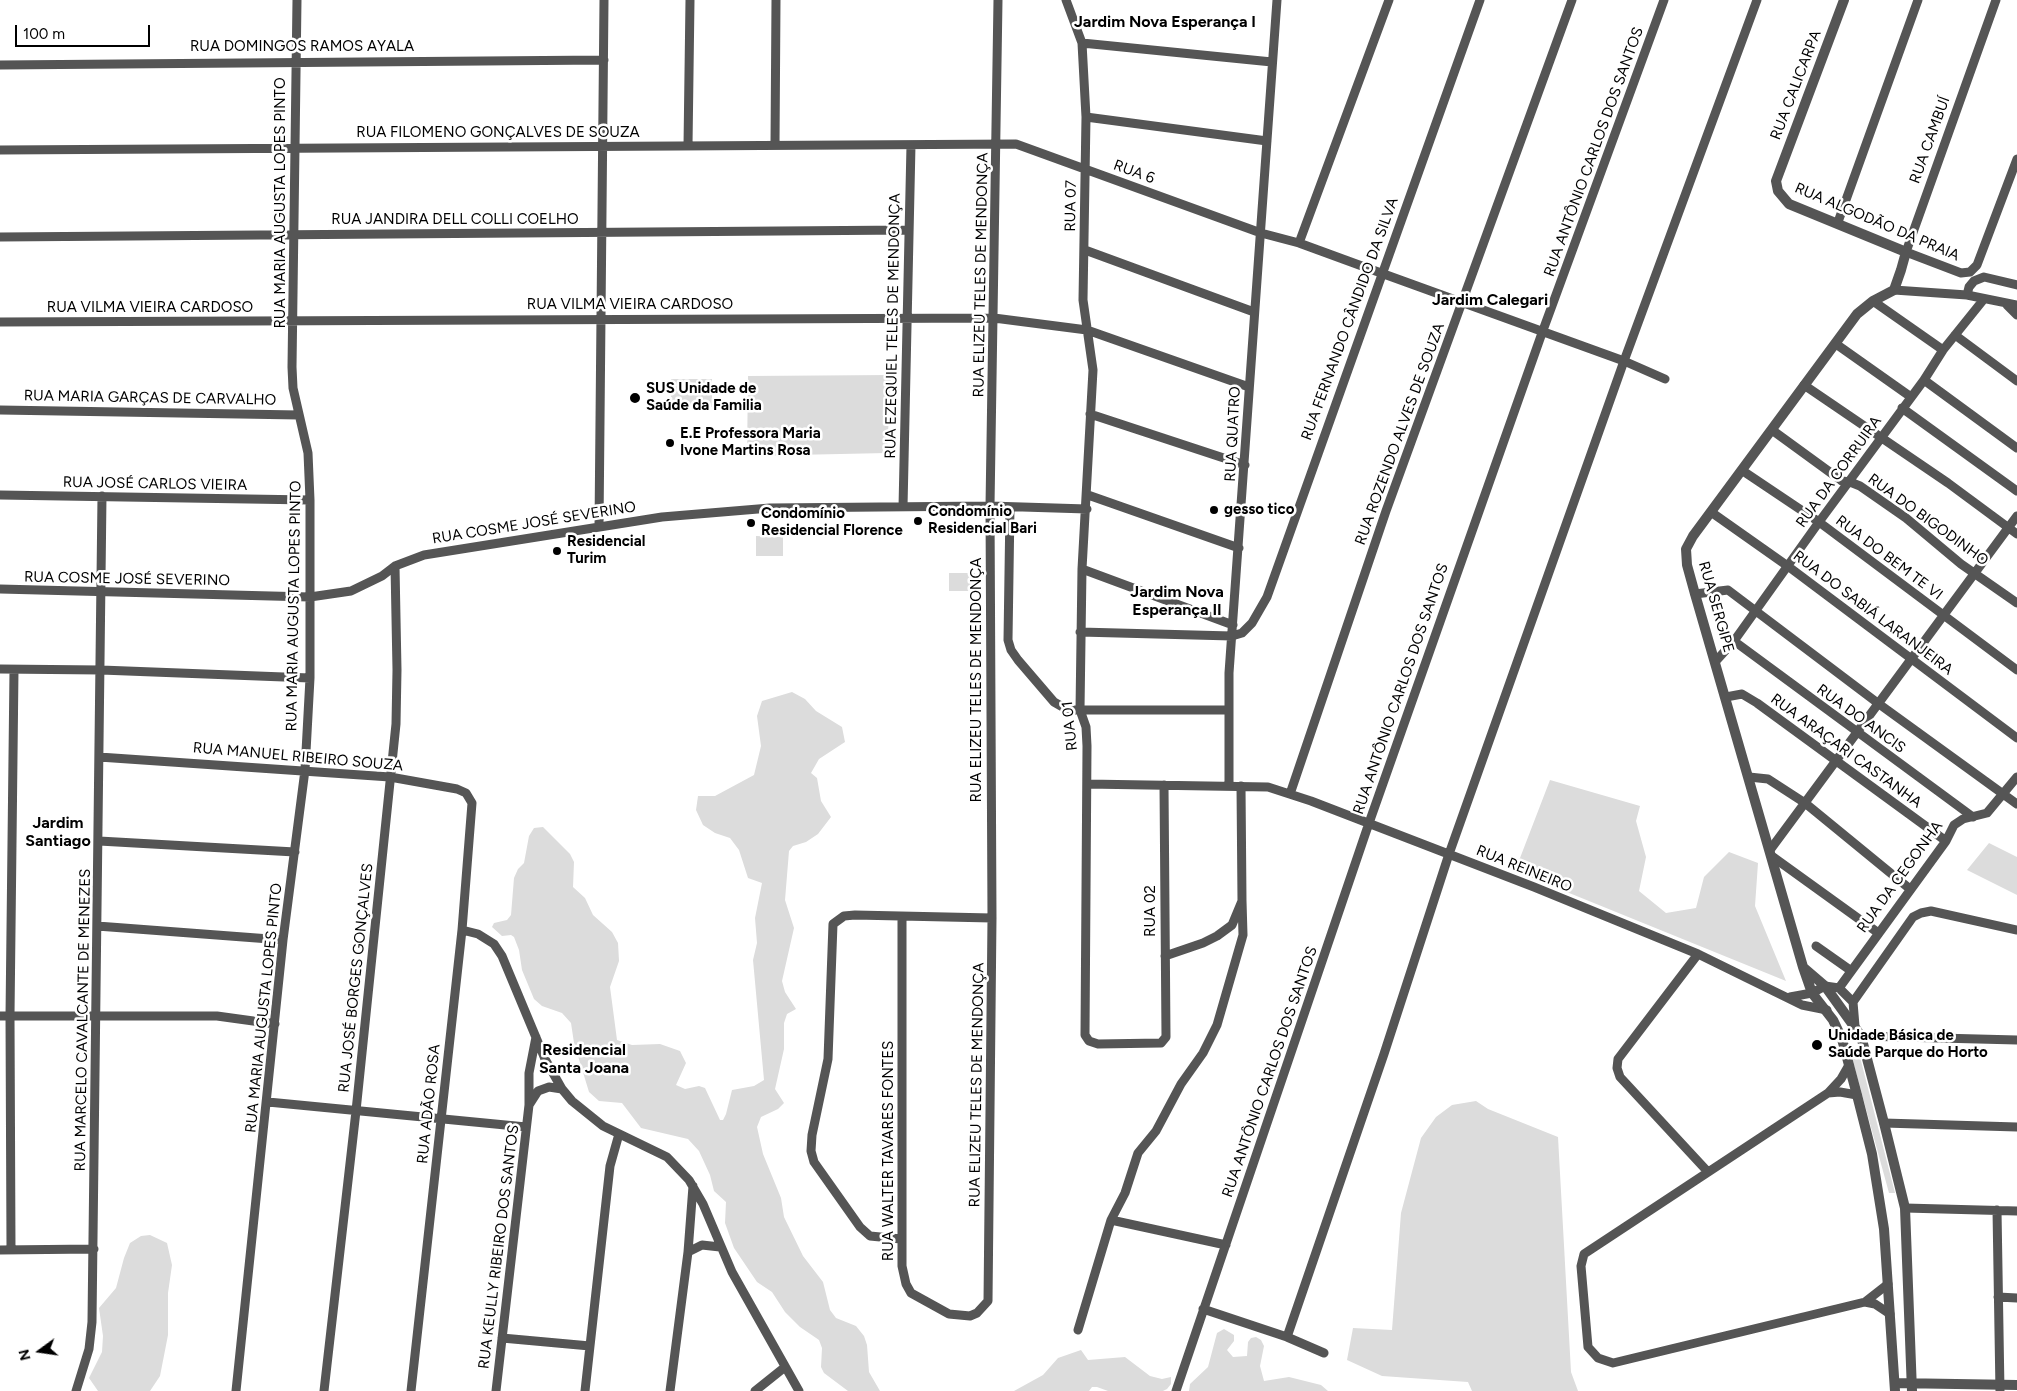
<!DOCTYPE html>
<html>
<head>
<meta charset="utf-8">
<style>
	body { margin:0 }
	#map { position:relative; width:2017px; height:1391px; overflow:hidden; background:#fff; font-family:Figtree,sans-serif }
	canvas { display:block }
	.north { position:absolute; left:15px; top:1326px; width:50px; height:50px; -webkit-text-stroke:4px #fff; paint-order:stroke; rotate:256deg; font-size:14px; font-weight:700; line-height:20px; text-align:center; color:#000 }
	.north::after { content:''; display:block; margin:auto; width:18px; height:22px; background:#000; clip-path:polygon(50% 0,100% 100%,50% 72%,0 100%) }
	.scale { position:absolute; left:15px; top:25px; width:135px; height:22px; box-sizing:border-box; border:2px solid #000; border-top:0; padding-left:6px; font-size:15px; line-height:18px; white-space:nowrap; color:#000; -webkit-text-stroke:4px #fff; paint-order:stroke }
</style>
</head>
<body>
<div id="map">
<canvas width="2017" height="1391"></canvas>
<div class="north">N</div>
<div class="scale">100 m</div>
</div>
<script>
const context = document.querySelector('canvas').getContext('2d');
context.lineJoin = 'round';
function fill(path, color) { context.fillStyle = color; context.fill(path, 'evenodd'); }
const toPath = rows => new Path2D(rows.map(r => 'M' + r).join(''));
function strokePath(path, color, width, dash) { context.strokeStyle = color; context.lineWidth = width; context.lineCap = dash ? 'butt' : 'round'; context.setLineDash(dash || []); context.stroke(path); }
function drawText(font, color, halo, rows, align = 'center') {
  context.font = font + ' Figtree,sans-serif'; context.lineWidth = 5; context.setLineDash([]); context.textBaseline = 'middle'; context.strokeStyle = halo; context.fillStyle = color; for (const [text, x, y, turn = 0] of rows) {
    context.save(); context.translate(x, y); context.rotate((+turn || 0) * Math.PI / 180); context.textAlign = isNaN(turn) ? turn : align; if (halo) context.strokeText(text, 0, 0); context.fillText(text, 0, 0); context.restore();
  }
}
fill(toPath([
	[891,375,887,453,747,456,748,376],
	[671,379,712,379,712,407,671,407],
	[756,536,783,537,783,556,756,556],
	[949,573,975,573,975,591,949,591],
	[792,692,805,699,816,711,842,727,845,742,819,759,811,773,817,778,821,801,831,817,818,834,806,842,793,846,789,851,785,900,794,928,782,981,785,992,796,1009,787,1014,784,1023,784,1049,775,1089,784,1103,778,1109,761,1117,757,1127,763,1154,781,1198,784,1217,803,1256,823,1282,830,1310,836,1318,856,1326,864,1336,867,1345,869,1372,880,1391,848,1391,824,1373,821,1367,822,1348,819,1340,800,1327,785,1312,772,1292,757,1282,734,1248,725,1223,726,1202,714,1191,710,1175,699,1151,688,1139,641,1128,622,1103,599,1101,589,1092,574,1043,571,1023,562,1013,542,1006,534,999,522,970,519,950,514,937,511,935,502,936,492,927,494,923,507,920,511,915,514,878,518,869,524,863,529,836,534,828,543,827,570,854,574,862,573,887,585,898,593,915,612,932,618,943,619,961,610,987,617,1040,632,1045,660,1044,680,1051,686,1063,676,1085,685,1089,699,1086,705,1088,720,1120,723,1120,726,1114,732,1090,754,1086,764,1080,753,960,757,943,755,918,762,883,748,878,739,850,730,838,715,833,703,825,696,810,698,796,715,796,754,775,761,746,757,716,762,701],
	[1550,780,1640,806,1636,821,1646,857,1639,891,1666,913,1696,908,1704,877,1729,852,1758,863,1755,906,1786,981,1515,871],
	[1989,843,2017,857,2017,895,1967,870],
	[1849,1047,1856,1048,1860,1057,1895,1193,1889,1193],
	[1476,1101,1488,1109,1558,1137,1571,1372,1578,1391,1472,1391,1468,1382,1382,1376,1347,1360,1353,1328,1392,1330,1401,1213,1421,1138,1436,1117,1452,1105],
	[150,1235,167,1243,172,1265,168,1293,168,1335,160,1376,150,1391,98,1391,89,1378,102,1352,103,1336,99,1308,116,1288,124,1258,130,1243,141,1236],
	[1224,1329,1234,1335,1234,1341,1227,1350,1233,1357,1247,1356,1248,1342,1251,1338,1256,1337,1261,1340,1264,1346,1260,1366,1264,1381,1289,1377,1321,1385,1328,1391,1189,1391,1190,1384,1208,1367,1217,1333],
	[1081,1350,1088,1360,1125,1357,1150,1376,1162,1379,1171,1377,1171,1384,1167,1389,1163,1391,1108,1391,1097,1387,1092,1387,1089,1391,1014,1391,1043,1375,1058,1358]
]), '#dcdcdc');
strokePath(toPath([
	[1066,0,1082,43,1086,117,1083,300,1093,370,1082,569,1080,710,1086,727,1087,746,1085,1035,1089,1041,1098,1044,1161,1043,1166,1037,1164,785],
	[1996,0,1906,252,1961,273,1970,272,1977,265,2017,159],
	[1082,43,1272,62],
	[0,65,604,60],
	[1086,117,1267,141],
	[775,145,776,0],
	[688,146,690,0],
	[0,150,1016,144,1261,233,1299,243,1381,273,1624,361,1665,379],
	[1838,222,1918,0],
	[0,237,909,230],
	[1299,243,1389,0],
	[1085,250,1254,312],
	[1894,290,1967,295,2017,305],
	[1967,295,1969,287,1974,281,1984,277,2017,285],
	[1873,301,1943,350],
	[2007,305,2017,315],
	[0,322,994,318,1087,330,1249,387],
	[1955,335,2017,381],
	[1836,344,1911,397],
	[1924,380,2017,448],
	[1804,385,1948,483,2017,534],
	[1902,408,2017,491],
	[0,410,299,415],
	[1090,414,1245,465],
	[1772,430,1842,481,1850,482,1860,486,1906,518,1961,564,2017,603],
	[1743,471,1819,522,2017,670],
	[0,495,310,500],
	[1088,495,1239,548],
	[903,507,911,145],
	[1010,507,1008,640,1011,650,1018,660,1054,702,1068,710,1228,710],
	[1711,512,1789,567,2017,738],
	[599,527,604,0],
	[1082,569,1233,625],
	[0,589,310,597,351,591,382,576,395,566,424,555,662,517,770,508,990,506,1087,509],
	[1695,594,1728,590,1879,704,2017,804],
	[1080,632,1232,636,1242,633,1252,623,1267,597,1480,0],
	[1734,641,1973,817],
	[1715,662,1734,641,1819,522,1924,380,1943,350,1984,299],
	[0,669,101,670,310,678],
	[1726,697,1742,694,1757,703,1946,841],
	[99,757,390,777,457,789,466,793,472,803,462,930,411,1391],
	[1749,777,1768,779,1805,803,1910,889],
	[1087,784,1268,787,1311,801,1534,887,1698,954,1802,1005,1827,1010],
	[1229,786,1229,673,1277,0],
	[1290,794,1386,511,1572,0],
	[99,841,295,852],
	[1770,850,2017,516],
	[1773,857,1877,932],
	[902,917,902,1266,906,1284,911,1293,949,1314,970,1316,977,1313,988,1301,992,918,990,506,998,0],
	[97,926,283,940],
	[462,930,478,934,494,944,502,956,545,1059,562,1089,572,1101,603,1126,667,1157,689,1180,703,1204,732,1272,799,1391],
	[1816,946,1850,970],
	[1698,954,1618,1059,1617,1068,1620,1077,1708,1172],
	[1165,956,1203,943,1217,936,1232,925,1242,901,1241,786],
	[1839,988,1946,841,1954,825,1963,819,1987,813,2017,777],
	[1790,997,1812,993,1825,986,1839,988,1853,1002,1855,1026],
	[1853,1002,1913,917,1921,913,1931,911,2017,930],
	[0,1016,217,1016,275,1024],
	[1861,1036,2017,1040],
	[1849,1065,1841,1079,1828,1093,1584,1254,1581,1266,1588,1347,1598,1358,1613,1363,1865,1302,1888,1284],
	[1828,1093,1840,1092,1857,1095],
	[268,1102,526,1127],
	[529,1105,538,1091,549,1087,562,1089],
	[1884,1123,2017,1127],
	[1905,1208,2017,1211],
	[1997,1210,2000,1391],
	[1111,1220,1226,1245],
	[901,1239,870,1236,860,1227,814,1162,811,1151,812,1135,828,1059,833,924,844,916,855,915,992,918],
	[0,1250,94,1249],
	[11,1250,10,1016,14,670],
	[688,1252,702,1245,720,1247],
	[1998,1297,2017,1298],
	[1865,1302,1875,1304,1890,1314],
	[1203,1309,1287,1337,1324,1353],
	[1078,1330,1111,1220,1125,1193,1138,1153,1156,1131,1181,1084,1203,1053,1217,1025,1243,935,1242,901],
	[1287,1337,1384,1054,1449,854,1624,361,1757,0],
	[502,1338,590,1346],
	[76,1391,89,1349,92,1322,102,496],
	[236,1391,283,940,305,770,310,678,310,500,308,453,293,388,292,367,297,0],
	[324,1391,356,1111,396,724,397,670,395,566],
	[496,1391,529,1105,529,1073,536,1037],
	[585,1391,610,1166,619,1134],
	[670,1391,688,1252,693,1186],
	[755,1391,785,1367],
	[1176,1391,1369,823,1542,333,1664,0]
]), '#555', 9);
strokePath(toPath([
	[1844,0,1776,181,1778,191,1789,204,1906,252,1901,270,1894,290,1873,301,1857,314,1693,536,1686,549,1687,565,1695,594,1803,967,1812,993,1833,1020,1842,1039,1857,1095,1872,1154,1884,1229,1895,1391],
	[1804,968,1825,986,1861,1036,1884,1123,1905,1208,1912,1391],
	[1895,1383,2017,1385]
]), '#555', 10);
for (const [x, y, r, color] of [
	[635,398,6,"#000"],
	[670,443,5,"#000"],
	[1214,510,5,"#000"],
	[918,521,5,"#000"],
	[751,523,5,"#000"],
	[557,551,5,"#000"],
	[1817,1045,6,"#000"]
]) { const dot = new Path2D(); dot.arc(x, y, r, 0, 2 * Math.PI); context.fillStyle = color; context.fill(dot); strokePath(dot, '#fff', 2); }
drawText('15px', '#000', '#fff', [
	["RUA DOMINGOS RAMOS AYALA",302,47],
	["RUA CALICARPA",1796,85,-69],
	["RUA FILOMENO GONÇALVES DE SOUZA",498,133],
	["RUA CAMBUÍ",1930,140,-70],
	["RUA ANTÔNIO CARLOS DOS SANTOS",1594,152,-70],
	["RUA 6",1134,172,20],
	["RUA MARIA AUGUSTA LOPES PINTO",281,203,-90],
	["RUA 07",1071,206,-89],
	["RUA JANDIRA DELL COLLI COELHO",455,220],
	["RUA ALGODÃO DA PRAIA",1877,222,23],
	["RUA ELIZEU TELES DE MENDONÇA",981,275,-89],
	["RUA VILMA VIEIRA CARDOSO",630,305],
	["RUA VILMA VIEIRA CARDOSO",150,308],
	["RUA FERNANDO CÂNDIDO DA SILVA",1350,319,-70],
	["RUA EZEQUIEL TELES DE MENDONÇA",893,326,-89],
	["RUA MARIA GARÇAS DE CARVALHO",150,398,1],
	["RUA QUATRO",1233,434,-87],
	["RUA ROZENDO ALVES DE SOUZA",1400,434,-70],
	["RUA DA CORRUIRA",1839,472,-54],
	["RUA JOSÉ CARLOS VIEIRA",155,484,1],
	["RUA DO BIGODINHO",1928,520,36],
	["RUA COSME JOSÉ SEVERINO",534,523,-9],
	["RUA DO BEM TE VI",1889,558,37],
	["RUA COSME JOSÉ SEVERINO",127,579,1],
	["RUA MARIA AUGUSTA LOPES PINTO",294,606,-89],
	["RUA SERGIPE",1716,607,74],
	["RUA DO SABIÁ LARANJEIRA",1873,613,37],
	["RUA ELIZEU TELES DE MENDONÇA",977,680,-90],
	["RUA ANTÔNIO CARLOS DOS SANTOS",1401,689,-71],
	["RUA DO ANCIS",1861,719,36],
	["RUA 01",1070,726,-96],
	["RUA ARAÇARI CASTANHA",1846,751,36],
	["RUA MANUEL RIBEIRO SOUZA",298,757,5],
	["RUA REINEIRO",1524,869,22],
	["RUA DA CEGONHA",1900,877,-54],
	["RUA 02",1151,911,-90],
	["RUA JOSÉ BORGES GONÇALVES",356,978,-84],
	["RUA MARIA AUGUSTA LOPES PINTO",264,1008,-84],
	["RUA MARCELO CAVALCANTE DE MENEZES",83,1020,-89],
	["RUA ANTÔNIO CARLOS DOS SANTOS",1270,1072,-71],
	["RUA ELIZEU TELES DE MENDONÇA",977,1085,-89],
	["RUA ADÃO ROSA",429,1104,-84],
	["RUA WALTER TAVARES FONTES",889,1151,-90],
	["RUA KEULLY RIBEIRO DOS SANTOS",499,1247,-83]
]);
drawText('bold 15px', '#000', '#fff', [
	["SUS Unidade de",646,389],
	["Saúde da Familia",646,406],
	["E.E Professora Maria",680,434],
	["Ivone Martins Rosa",680,451],
	["gesso tico",1224,510],
	["Condomínio",928,512],
	["Residencial Bari",928,529],
	["Condomínio",761,514],
	["Residencial Florence",761,531],
	["Residencial",567,542],
	["Turim",567,559],
	["Unidade Básica de",1828,1036],
	["Saúde Parque do Horto",1828,1053]
], 'left');
drawText('bold 16px', '#000', '#fff', [
	["Jardim Nova Esperança I",1165,22],
	["Jardim Calegari",1490,300],
	["Jardim Nova",1177,592],
	["Esperança II",1177,610],
	["Jardim",58,823],
	["Santiago",58,841],
	["Residencial",584,1050],
	["Santa Joana",584,1068]
]);
</script>
</body>
</html>
